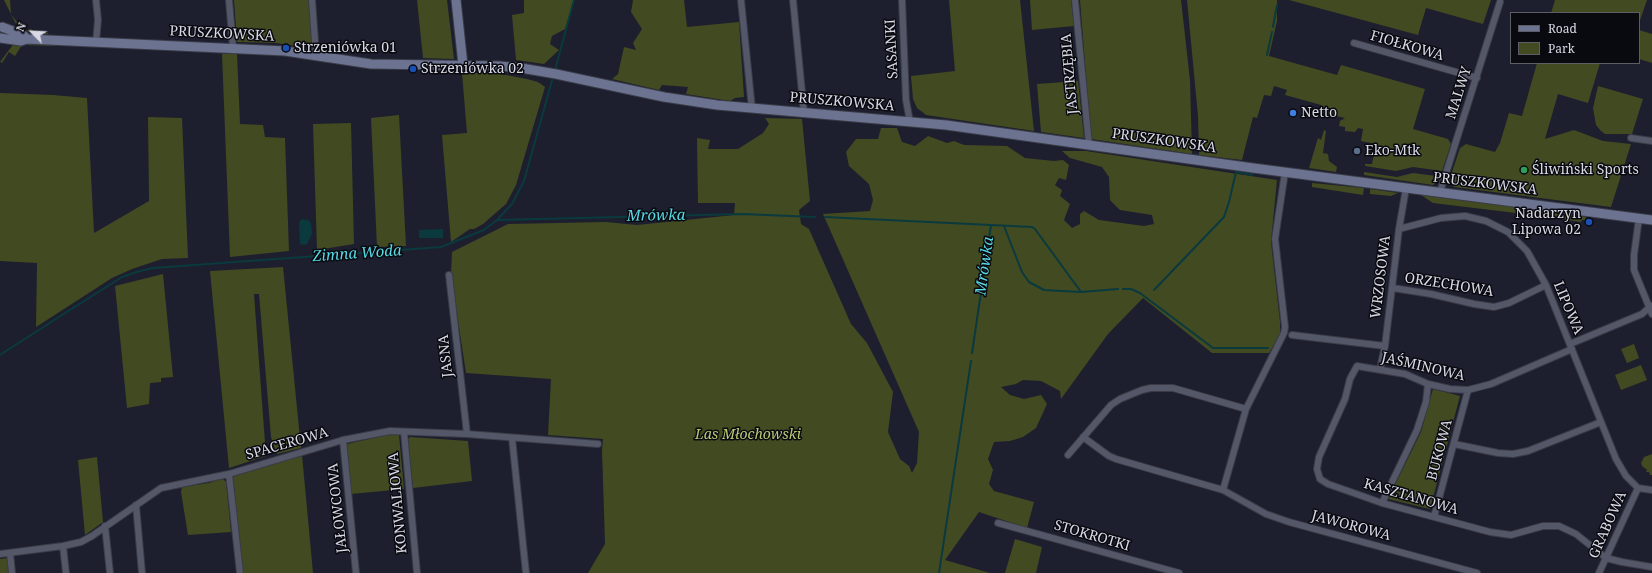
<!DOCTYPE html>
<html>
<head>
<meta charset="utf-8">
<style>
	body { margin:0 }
	#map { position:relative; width:1652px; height:573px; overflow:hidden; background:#1d1f2e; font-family:"Noto Serif",serif }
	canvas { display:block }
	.legend { position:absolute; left:1510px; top:12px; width:130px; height:52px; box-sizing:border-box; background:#090a10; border:1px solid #5c5d65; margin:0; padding:5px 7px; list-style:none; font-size:12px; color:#d8d9e4 }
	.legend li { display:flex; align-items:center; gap:8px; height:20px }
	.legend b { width:20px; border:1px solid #5c5d65 }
	.north { position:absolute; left:12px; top:12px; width:40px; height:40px; -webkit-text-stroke:3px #090a10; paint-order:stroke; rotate:294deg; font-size:11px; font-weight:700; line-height:16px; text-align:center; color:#d8d9e4 }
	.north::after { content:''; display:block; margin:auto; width:14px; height:18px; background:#d8d9e4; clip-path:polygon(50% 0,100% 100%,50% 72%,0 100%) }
</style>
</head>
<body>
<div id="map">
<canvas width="1652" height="573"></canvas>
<ul class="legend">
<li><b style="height:5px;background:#6b7391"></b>Road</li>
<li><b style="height:11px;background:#424a21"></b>Park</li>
</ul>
<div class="north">N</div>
</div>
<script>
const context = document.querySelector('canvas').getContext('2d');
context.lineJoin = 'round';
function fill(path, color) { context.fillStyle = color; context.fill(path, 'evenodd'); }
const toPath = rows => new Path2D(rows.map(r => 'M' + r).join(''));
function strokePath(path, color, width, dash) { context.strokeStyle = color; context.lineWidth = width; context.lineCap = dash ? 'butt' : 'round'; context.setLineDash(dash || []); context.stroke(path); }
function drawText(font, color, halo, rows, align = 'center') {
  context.font = font + ' "Noto Serif",serif'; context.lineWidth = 3; context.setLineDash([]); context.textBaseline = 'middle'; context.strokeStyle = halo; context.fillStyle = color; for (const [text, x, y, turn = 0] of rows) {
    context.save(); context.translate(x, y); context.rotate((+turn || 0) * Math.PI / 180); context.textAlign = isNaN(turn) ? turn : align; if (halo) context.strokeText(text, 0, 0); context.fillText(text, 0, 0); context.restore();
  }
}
fill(toPath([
	[4,0,10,0,11,14,20,26,27,31,31,29,35,32,48,33,48,34,28,31,17,26],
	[234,0,309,0,312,48,307,47,307,43,304,42,303,47,276,43,237,42],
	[417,0,447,0,454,59,423,58],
	[524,0,574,0,565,29,552,36,550,44,559,50,544,64,516,60,512,15,524,13],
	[633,0,684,0,687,27,739,22,744,97,735,98,730,101,686,94,688,87,662,85,659,90,612,79,618,74,624,47,636,50,633,43,642,29,631,12],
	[949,0,1020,0,1034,131,926,115,917,108,913,99,911,76,955,71],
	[1030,0,1071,0,1074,26,1032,30],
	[1080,0,1181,0,1190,80,1192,154,1091,139],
	[1187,0,1277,0,1277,21,1269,56,1337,75,1341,65,1425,89,1413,129,1448,139,1451,144,1442,171,1413,167,1396,171,1365,166,1365,164,1372,164,1376,144,1361,141,1363,129,1358,128,1355,132,1345,131,1345,127,1339,126,1340,121,1345,118,1319,112,1321,105,1285,95,1287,90,1274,86,1271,96,1264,95,1257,118,1253,117,1242,160,1199,155,1198,116],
	[1289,0,1491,0,1483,24,1426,8,1418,35],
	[1555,0,1647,0,1639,23,1639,13,1551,13],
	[1639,30,1652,34,1652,63,1639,59],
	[15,42,55,44,56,46,22,45,15,56,9,52,2,63,0,62],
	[237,53,240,124,263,125,265,137,285,138,289,251,230,257,222,54],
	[1537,63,1600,63,1588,103,1558,94,1545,139,1574,130,1603,141,1631,144,1611,207,1454,187,1449,181,1460,148,1466,144,1495,152,1500,143,1509,113,1522,116],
	[462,73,495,73,527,79,538,82,545,87,516,185,506,204,483,224,474,229,470,229,451,242,442,135,467,133],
	[1078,81,1084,138,1041,132,1037,84],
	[1598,86,1643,99,1632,134,1605,134,1601,131,1596,125,1593,108],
	[0,93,53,95,87,98,94,233,149,201,148,117,182,118,188,258,162,259,132,269,112,278,36,327,37,263,0,261],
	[399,115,406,246,377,247,371,118],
	[765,118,802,119,810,201,799,210,801,224,809,229,851,324,867,343,893,392,888,432,900,459,909,466,912,473,917,463,919,432,823,214,870,211,873,200,869,184,849,166,846,152,856,139,878,139,881,128,897,128,902,142,915,146,928,136,947,143,954,141,964,145,1007,146,1025,158,1054,161,1063,160,1069,165,1066,180,1059,178,1055,185,1062,190,1060,196,1070,204,1064,220,1072,228,1080,224,1080,214,1084,211,1099,220,1144,226,1154,224,1152,215,1120,210,1110,200,1109,177,1102,167,1070,158,1062,151,1086,151,1277,180,1271,242,1280,322,1280,335,1269,353,1212,353,1143,298,1108,334,1061,399,1060,391,1041,381,1023,380,1016,384,1001,387,1010,395,1024,399,1041,395,1047,404,1036,428,1023,437,1010,441,994,442,988,459,993,470,989,484,994,491,1034,502,1027,528,979,512,945,560,990,573,588,573,605,544,602,450,603,439,548,435,551,379,466,373,451,275,452,252,508,224,606,222,637,225,734,215,735,203,698,203,697,138,710,140,708,149,738,149,763,133,769,124],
	[351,123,354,244,317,250,313,124],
	[1324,130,1326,131,1323,153,1328,154,1329,161,1337,167,1336,172,1309,168,1318,138,1321,140],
	[1364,172,1397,177,1413,173,1436,176,1440,179,1433,185,1364,175],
	[1312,183,1364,188,1363,195,1312,187],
	[1370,189,1398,193,1391,196,1370,194],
	[1418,193,1540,208,1586,217,1585,220,1582,220,1581,222,1541,216,1541,213,1525,211,1524,214,1433,203],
	[283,267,301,448,277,454,274,446,271,437,259,294,254,294,266,456,229,468,210,271],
	[163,274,173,377,161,378,161,382,150,383,149,404,127,408,115,286],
	[1634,344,1639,358,1627,363,1621,349],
	[1641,365,1647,380,1621,390,1615,375],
	[1433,389,1460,396,1430,509,1388,499,1421,432],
	[391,434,399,435,404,489,351,494,347,444],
	[410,437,468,441,472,481,413,488,408,439],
	[1652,454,1652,475,1650,475,1649,472,1646,472,1647,470,1642,466,1641,463,1644,457],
	[302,455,313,573,243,573,233,478,235,474],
	[97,457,103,522,85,535,78,460],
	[222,478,226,482,231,532,188,535,181,492,182,487,209,483],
	[1015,539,1042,547,1036,573,1005,573],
	[8,558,9,573,0,573,0,559]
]), '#424a21');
fill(toPath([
	[302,219,308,220,311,223,312,234,307,244,304,245,300,244,299,225,300,221],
	[443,229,443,238,419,238,419,230]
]), '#0a3a3e');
strokePath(toPath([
	[1273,27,1277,5],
	[1267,55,1272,32],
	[555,70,574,0],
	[825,217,991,225,972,353],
	[498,220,742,214,815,217],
	[991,225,1032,227,1035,229,1081,292,1118,289],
	[1004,226,1022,272,1029,282,1044,290,1081,292],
	[1123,289,1131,289,1140,293,1213,348,1268,348],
	[1154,290,1224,217,1229,202,1236,172,1252,175],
	[0,355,59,317,122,277,140,271,153,268,441,247,484,230,497,220,512,204,524,181,553,77],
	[939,573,971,361]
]), '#0a3a3e', 2);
const street = toPath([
	[229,0,233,48],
	[312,0,316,55],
	[741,0,752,109],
	[793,0,804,113],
	[902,0,906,100,910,122],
	[1075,0,1089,145],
	[96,42,98,20,96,0],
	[1354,43,1477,78],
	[1631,138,1652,141],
	[1440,192,1500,2],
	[1639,218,1634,255,1634,270,1652,314],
	[1399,229,1441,218,1465,216,1486,221,1508,232,1527,251,1546,285,1616,459,1626,476,1638,488,1652,490],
	[449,275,467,434],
	[1393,288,1431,294,1474,304,1494,307,1509,303,1546,285],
	[1292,335,1385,346],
	[1570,344,1642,314,1651,306],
	[1572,349,1491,384,1468,390,1450,389,1428,384,1405,374,1357,366,1350,379,1345,399,1319,457,1317,469,1320,479,1328,484,1382,503,1490,532,1511,535,1543,526,1559,526,1576,534,1606,558,1622,562,1652,567],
	[1380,369,1385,346,1399,229,1406,188],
	[404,432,417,573],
	[1083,437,1109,456,1116,459,1223,490,1266,514,1289,522,1477,573],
	[512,438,526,573],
	[343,440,356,573],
	[1454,444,1498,453,1513,454,1528,451,1601,422],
	[1068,455,1111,405,1120,399,1142,390,1151,388,1173,388,1246,409],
	[229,474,240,573],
	[1223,490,1246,409,1284,333,1285,327,1275,239,1285,172],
	[1382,503,1417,430,1426,402,1428,384],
	[136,505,142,573],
	[1434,517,1468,390],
	[998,523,1179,573],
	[105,526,110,573],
	[63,546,66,573],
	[10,553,12,573],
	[0,554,63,546,81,542,92,536,161,488,229,474,343,440,390,431,467,434,598,444],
	[1599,573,1638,488]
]);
const secondary = toPath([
	[456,0,463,65],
	[2,27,23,35,27,39],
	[0,38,21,41,27,39,285,51,371,64,499,66,521,68,556,74,664,97,717,105,946,125,1253,168,1652,220]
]);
strokePath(street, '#3a3b47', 8);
strokePath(secondary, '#3a3b47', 11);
strokePath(street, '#545768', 6);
strokePath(secondary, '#6b7391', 9);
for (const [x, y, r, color] of [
	[286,48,4,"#1a4fb4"],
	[413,69,4,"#1a4fb4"],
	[1293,113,4,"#3f7fe0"],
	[1357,151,4,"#5c6f8a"],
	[1524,170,4,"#2e9e5b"],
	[1589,222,4,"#1a4fb4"]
]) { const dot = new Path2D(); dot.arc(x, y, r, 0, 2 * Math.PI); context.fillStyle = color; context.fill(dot); strokePath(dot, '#090a10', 1.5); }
drawText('14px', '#d8d9e4', '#090a10', [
	["PRUSZKOWSKA",222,34,3],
	["FIOŁKOWA",1407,46,16],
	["SASANKI",892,49,-93],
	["JASTRZĘBIA",1070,74,-95],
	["MALWY",1459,93,-72],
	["PRUSZKOWSKA",842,102,5],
	["PRUSZKOWSKA",1164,141,8],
	["PRUSZKOWSKA",1485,184,7],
	["WRZOSOWA",1381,277,-83],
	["ORZECHOWA",1449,285,9],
	["LIPOWA",1568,308,67],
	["JASNA",446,356,-96],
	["JAŚMINOWA",1423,367,13],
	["SPACEROWA",287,444,-16],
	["BUKOWA",1440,450,-75],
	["KASZTANOWA",1411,497,16],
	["KONWALIOWA",398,503,-95],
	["JAŁOWCOWA",338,508,-96],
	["GRABOWA",1608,525,-66],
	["JAWOROWA",1351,526,15],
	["STOKROTKI",1092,536,16]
]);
drawText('14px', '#d8d9e4', '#090a10', [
	["Strzeniówka 01",294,48],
	["Strzeniówka 02",421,69],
	["Netto",1301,113],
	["Eko-Mtk",1365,151],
	["Śliwiński Sports",1532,170],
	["Nadarzyn",1581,214,"right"],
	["Lipowa 02",1581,230,"right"]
], 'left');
drawText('italic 14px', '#b9cb75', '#090a10', [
	["Las Młochowski",748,435]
]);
drawText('italic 15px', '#5ad9e5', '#090a10', [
	["Mrówka",656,216,-1],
	["Zimna Woda",357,254,-4],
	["Mrówka",985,266,-82]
]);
</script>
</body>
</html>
